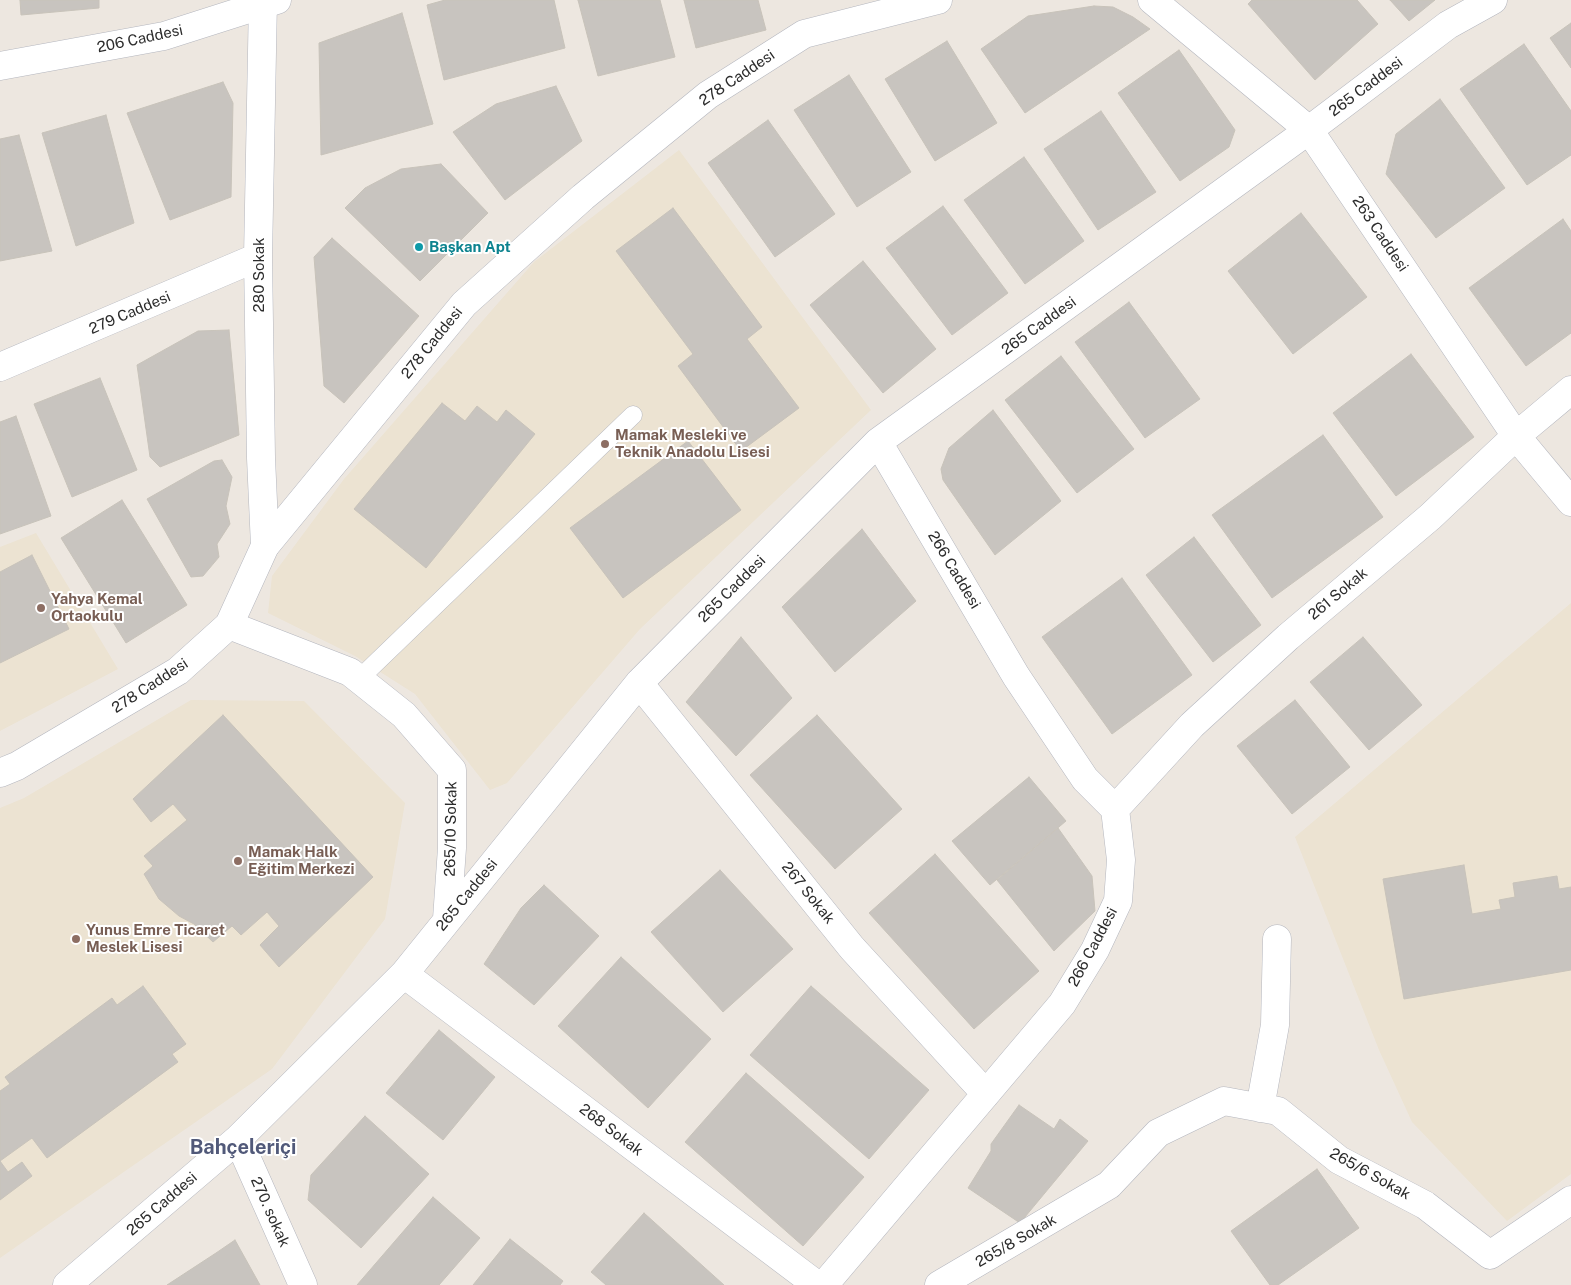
<!DOCTYPE html>
<html>
<head>
<meta charset="utf-8">
<style>
	body { margin:0 }
	canvas { display:block; background:#ede7e0 }
</style>
</head>
<body>
<canvas width="1571" height="1285"></canvas>
<script>
const context = document.querySelector('canvas').getContext('2d');
context.lineJoin = 'round';
function fill(path, color) { context.fillStyle = color; context.fill(path, 'evenodd'); }
const toPath = rows => new Path2D(rows.map(r => 'M' + r).join(''));
function strokePath(path, color, width, dash) { context.strokeStyle = color; context.lineWidth = width; context.lineCap = dash ? 'butt' : 'round'; context.setLineDash(dash || []); context.stroke(path); }
function drawText(font, color, halo, rows, align = 'center') {
  context.font = font + ' "Public Sans",sans-serif'; context.lineWidth = 4; context.setLineDash([]); context.textBaseline = 'middle'; context.strokeStyle = halo; context.fillStyle = color; for (const [text, x, y, turn = 0] of rows) {
    context.save(); context.translate(x, y); context.rotate((+turn || 0) * Math.PI / 180); context.textAlign = isNaN(turn) ? turn : align; if (halo) context.strokeText(text, 0, 0); context.fillText(text, 0, 0); context.restore();
  }
}
fill(toPath([
	[679,150,871,410,640,629,507,783,490,790,415,694,355,656,268,613,272,576,344,479,534,262],
	[36,533,118,669,0,731,0,547],
	[1571,603,1571,1174,1507,1221,1412,1122,1379,1050,1295,837],
	[191,700,304,701,405,803,385,919,272,1069,0,1258,0,808,24,798]
]), '#ece3d2');
const building = toPath([
	[20,0,99,0,99,8,21,15,20,0],
	[445,0,554,0,565,48,444,80,427,5,445,0],
	[578,0,660,0,675,57,598,76,578,0],
	[684,0,758,0,766,30,696,48,684,0],
	[1252,0,1357,0,1378,24,1315,80,1248,4,1252,0],
	[1390,0,1435,0,1409,21,1390,0],
	[1094,6,1113,7,1133,17,1150,29,1025,113,981,49,1028,16,1094,6],
	[402,13,433,124,321,155,319,43,402,13],
	[1571,23,1571,68,1550,38,1571,23],
	[947,41,997,123,935,161,885,79,947,41],
	[1524,44,1571,111,1571,155,1527,185,1460,89,1524,44],
	[1179,50,1235,130,1229,147,1180,181,1118,93,1179,50],
	[849,75,911,172,857,207,794,110,849,75],
	[223,82,233,103,231,197,170,220,127,113,223,82],
	[556,86,582,141,505,200,453,132,496,104,556,86],
	[1440,99,1505,188,1436,238,1386,174,1396,134,1440,99],
	[1101,111,1156,192,1098,230,1044,149,1101,111],
	[106,115,134,223,76,246,42,133,106,115],
	[768,120,835,214,775,257,708,163,768,120],
	[19,135,52,251,0,261,0,139,19,135],
	[1024,157,1084,241,1025,284,964,200,1024,157],
	[441,164,488,213,420,281,345,208,365,188,401,169,441,164],
	[943,206,1008,293,952,335,886,248,943,206],
	[673,208,762,327,747,339,799,408,741,451,678,366,693,354,616,251,673,208],
	[1301,213,1367,297,1293,354,1228,271,1301,213],
	[1563,219,1571,231,1571,333,1526,366,1469,288,1563,219],
	[332,238,419,316,344,403,324,386,314,257,332,238],
	[863,261,936,349,883,393,810,305,863,261],
	[1129,302,1200,399,1145,438,1075,342,1129,302],
	[229,330,239,435,160,467,150,457,137,365,198,331,229,330],
	[1411,354,1474,437,1396,496,1333,413,1411,354],
	[1061,356,1134,449,1077,493,1005,400,1061,356],
	[100,378,137,470,72,497,34,404,100,378],
	[442,403,465,421,477,406,497,422,506,410,535,434,426,568,354,509,442,403],
	[993,410,1061,501,995,555,943,480,941,469,949,448,993,410],
	[16,416,51,516,0,534,0,422,16,416],
	[1323,435,1383,517,1272,598,1212,515,1323,435],
	[688,441,741,510,623,598,570,528,688,441],
	[222,460,232,477,226,506,230,524,217,544,219,557,203,576,191,577,147,499,214,461,222,460],
	[122,500,187,605,126,643,61,538,122,500],
	[862,529,916,601,835,672,782,607,862,529],
	[1194,537,1261,625,1213,662,1146,575,1194,537],
	[32,555,69,629,0,663,0,572,32,555],
	[1122,578,1192,675,1112,734,1042,637,1122,578],
	[741,637,792,698,736,756,686,702,741,637],
	[1363,637,1422,705,1369,750,1310,682,1363,637],
	[1295,700,1350,767,1292,814,1237,746,1295,700],
	[223,715,373,877,279,967,260,945,279,926,267,912,241,935,232,926,213,942,194,924,179,916,159,899,144,874,153,866,144,856,187,820,173,804,151,822,133,799,223,715],
	[817,715,902,809,835,869,750,775,817,715],
	[1029,777,1066,821,990,885,952,841,1029,777],
	[1058,828,1092,876,1095,911,1054,951,997,880,1058,828],
	[935,854,1039,971,974,1029,869,913,935,854],
	[1464,865,1472,914,1501,909,1499,900,1515,897,1513,883,1557,876,1559,889,1571,887,1571,970,1404,999,1383,879,1464,865],
	[720,870,793,949,723,1012,651,932,720,870],
	[544,885,599,936,534,1005,484,964,521,908,544,885],
	[621,957,711,1039,648,1108,558,1026,621,957],
	[143,986,186,1044,172,1054,178,1062,47,1158,32,1138,0,1161,8,1172,22,1162,32,1176,0,1200,0,1091,10,1084,5,1077,112,998,117,1005,143,986],
	[811,986,929,1090,869,1159,750,1055,811,986],
	[439,1030,495,1077,443,1140,386,1093,439,1030],
	[746,1073,864,1177,803,1246,685,1142,746,1073],
	[1019,1105,1054,1129,1060,1119,1088,1141,1020,1223,968,1188,991,1151,991,1144,1019,1105],
	[365,1116,429,1174,361,1248,308,1200,311,1175,365,1116],
	[1317,1169,1359,1228,1278,1285,1270,1285,1231,1231,1317,1169],
	[433,1197,480,1238,439,1285,357,1285,433,1197],
	[644,1213,724,1285,606,1285,591,1272,644,1213],
	[510,1239,563,1281,560,1285,473,1285,510,1239],
	[235,1240,260,1285,167,1285,216,1253,235,1240]
]);
fill(building, '#c8c4bf');
strokePath(building, '#c8c3ba', 1);
const service = toPath([
	[359,679,633,415]
]);
const minor = toPath([
	[263,0,258,257,261,458,265,546],
	[1152,0,1309,130,1516,436,1571,502],
	[0,367,258,257],
	[229,625,350,672,404,715,452,770,452,848,447,919],
	[639,683,852,948,986,1094],
	[1115,809,1192,725,1288,637,1430,517,1516,436,1571,390],
	[404,974,817,1285],
	[1260,1108,1275,1025,1277,939],
	[238,1139,303,1285],
	[67,1285,238,1139,404,974,639,683,878,442,1309,130,1448,25,1493,0],
	[824,1285,1062,1004,1095,950,1118,901,1121,860,1115,809,1085,779,1016,676,878,442],
	[939,1285,1109,1185,1158,1133,1224,1101,1278,1111,1339,1160,1425,1205,1490,1255,1571,1200]
]);
const tertiary = toPath([
	[0,66,164,36,277,0],
	[0,773,17,766,178,671,229,625,265,546,464,304,583,197,708,95,804,34,938,0]
]);
strokePath(service, '#b4b6be', 19);
strokePath(minor, '#b4b6be', 29);
strokePath(tertiary, '#b4b6be', 29);
strokePath(service, '#fff', 18);
strokePath(minor, '#fff', 28);
strokePath(tertiary, '#fff', 28);
for (const [x, y, r, color] of [
	[419,247,5,"#0f9aa8"],
	[605,444,5,"#8d6e63"],
	[41,608,5,"#8d6e63"],
	[238,861,5,"#8d6e63"],
	[76,939,5,"#8d6e63"]
]) { const dot = new Path2D(); dot.arc(x, y, r, 0, 2 * Math.PI); context.fillStyle = color; context.fill(dot); strokePath(dot, '#fff', 2); }
drawText('15px', '#2c2c2c', '#fff', [
	["206 Caddesi",140,39,-12],
	["278 Caddesi",737,78,-34],
	["265 Caddesi",1366,87,-37],
	["263 Caddesi",1380,234,56],
	["280 Sokak",259,275,-90],
	["279 Caddesi",130,313,-23],
	["265 Caddesi",1039,326,-36],
	["278 Caddesi",432,343,-51],
	["266 Caddesi",954,570,59],
	["265 Caddesi",732,589,-45],
	["261 Sokak",1338,594,-40],
	["278 Caddesi",150,686,-33],
	["265/10 Sokak",451,829,-89],
	["267 Sokak",808,893,51],
	["265 Caddesi",467,895,-51],
	["266 Caddesi",1093,947,-62],
	["268 Sokak",611,1130,37],
	["265/6 Sokak",1370,1174,29],
	["265 Caddesi",162,1204,-41],
	["270. sokak",270,1212,66],
	["265/8 Sokak",1016,1241,-30]
]);
drawText('bold 15px', '#0d838f', '#fff', [
	["Başkan Apt",429,247]
], 'left');
drawText('bold 15px', '#785e54', '#fff', [
	["Mamak Mesleki ve",615,435],
	["Teknik Anadolu Lisesi",615,452],
	["Yahya Kemal",51,599],
	["Ortaokulu",51,616],
	["Mamak Halk",248,852],
	["Eğitim Merkezi",248,869],
	["Yunus Emre Ticaret",86,930],
	["Meslek Lisesi",86,947]
], 'left');
drawText('bold 20px', '#515979', '#fff', [
	["Bahçeleriçi",243,1148]
]);
</script>
</body>
</html>
